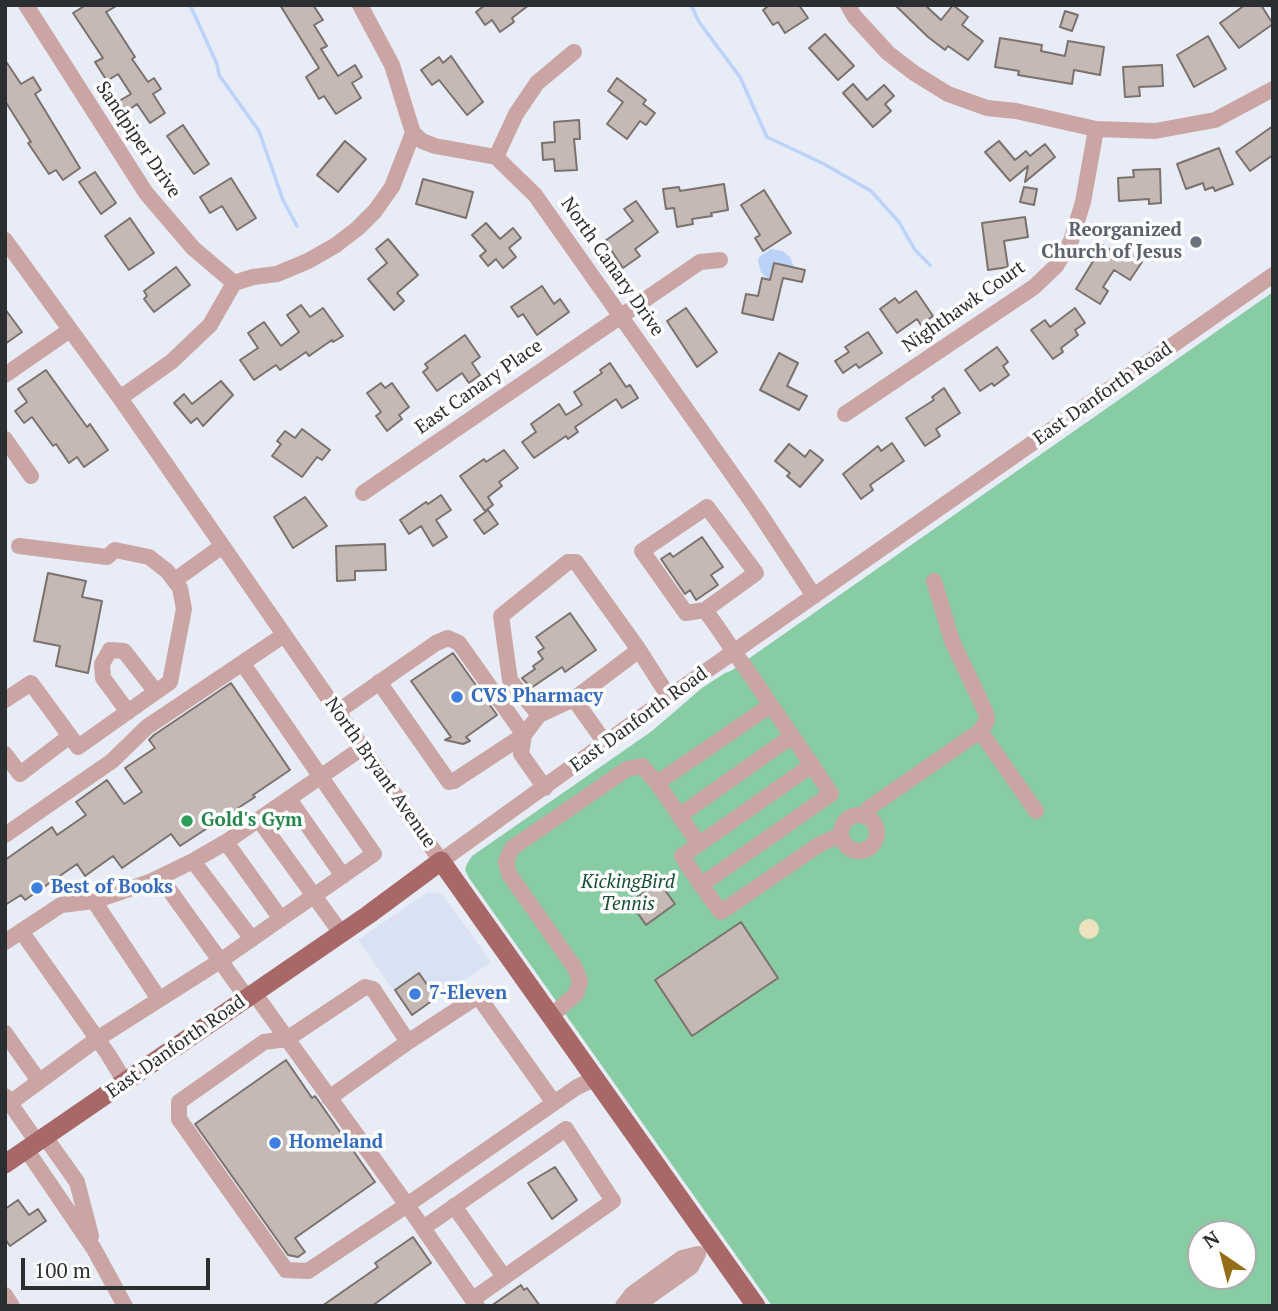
<!DOCTYPE html>
<html>
<head>
<meta charset="utf-8">
<style>
	body { margin:0 }
	#map { position:relative; width:1278px; height:1311px; overflow:hidden; background:#e7ecf6; font-family:"PT Serif",serif }
	canvas { display:block }
	.frame { position:absolute; inset:0; border:7px solid #2c2f32; pointer-events:none }
	.north { position:absolute; left:1187px; top:1220px; width:70px; height:70px; box-sizing:border-box; background:#fff; border:2px solid #abacad; border-radius:50%; rotate:325deg; font-size:19px; font-weight:700; line-height:28px; text-align:center; color:#2c2f32 }
	.north::after { content:''; display:block; margin:auto; width:24px; height:32px; background:#946d16; clip-path:polygon(50% 0,100% 100%,50% 72%,0 100%) }
	.scale { position:absolute; left:21px; top:1258px; width:189px; height:32px; box-sizing:border-box; border:4px solid #2c2f32; border-top:0; padding-left:9px; font-size:21px; line-height:24px; white-space:nowrap; color:#2c2f32; -webkit-text-stroke:5px #fff; paint-order:stroke }
</style>
</head>
<body>
<div id="map">
<canvas width="1278" height="1311"></canvas>
<div class="frame"></div>
<div class="north">N</div>
<div class="scale">100 m</div>
</div>
<script>
const context = document.querySelector('canvas').getContext('2d');
context.lineJoin = 'round';
function fill(path, color) { context.fillStyle = color; context.fill(path, 'evenodd'); }
const toPath = rows => new Path2D(rows.map(r => 'M' + r).join(''));
function strokePath(path, color, width, dash) { context.strokeStyle = color; context.lineWidth = width; context.lineCap = dash ? 'butt' : 'round'; context.setLineDash(dash || []); context.stroke(path); }
function drawText(font, color, halo, rows, align = 'center') {
  context.font = font + ' "PT Serif",serif'; context.lineWidth = 7; context.setLineDash([]); context.textBaseline = 'middle'; context.strokeStyle = halo; context.fillStyle = color; for (const [text, x, y, turn = 0] of rows) {
    context.save(); context.translate(x, y); context.rotate((+turn || 0) * Math.PI / 180); context.textAlign = isNaN(turn) ? turn : align; if (halo) context.strokeText(text, 0, 0); context.fillText(text, 0, 0); context.restore();
  }
}
fill(toPath([
	[428,892,443,895,491,962,412,1016,358,940]
]), '#d8e2f2');
fill(toPath([
	[1273,292,1273,1306,772,1306,469,878,465,870,467,864,472,856,652,731,702,688,725,673,731,671],
	[1201,1234,1243,1234,1243,1276,1201,1276]
]), '#87cca3');
fill(toPath([
	'1079 929a10 10 0 1 1 20 0a10 10 0 1 1-20 0Z'
]), '#ece2bd');
fill(toPath([
	[771,249,783,251,790,257,794,267,788,278,776,282,767,278,761,272,758,261,759,257]
]), '#bcd3f9');
strokePath(toPath([
	[190,5,217,64,219,75,259,131,283,200,297,226],
	[691,5,699,22,740,77,767,137,824,164,871,191,899,222,915,250,930,265]
]), '#bcd3f9', 3.5);
const building = toPath([
	[86,5,118,5,106,12,135,57,132,59,148,82,154,78,161,89,153,94,165,113,150,123,137,104,126,112,119,101,131,94,118,74,107,81,95,62,103,58,73,13,86,5],
	[280,5,313,5,323,20,314,25,327,46,321,49,338,76,355,65,362,77,352,83,361,98,336,114,324,96,319,99,306,77,319,68,280,5],
	[485,5,529,5,512,18,514,22,500,32,492,20,485,25,476,12,485,5],
	[770,5,799,5,808,18,785,33,778,22,773,25,763,10,770,5],
	[895,5,925,5,941,20,953,5,968,17,962,25,983,41,968,60,948,46,945,50,928,37,895,5],
	[1245,5,1261,5,1273,24,1239,48,1220,23,1245,5],
	[1065,11,1078,15,1072,31,1060,27,1065,11],
	[825,34,854,66,838,80,809,48,825,34],
	[1208,36,1226,69,1194,87,1177,55,1208,36],
	[1000,38,1042,45,1041,51,1065,56,1068,41,1104,47,1100,75,1074,70,1072,84,1018,75,1019,71,995,67,1000,38],
	[451,56,483,102,467,115,439,80,432,85,421,70,439,57,443,63,451,56],
	[5,60,21,84,33,77,41,90,35,94,80,168,63,180,56,170,49,174,28,143,31,142,5,101,5,60],
	[1162,65,1163,86,1139,87,1140,96,1125,97,1123,67,1162,65],
	[617,78,646,100,643,104,655,113,646,125,640,121,627,139,607,124,623,102,608,91,617,78],
	[853,84,867,100,884,85,894,96,885,104,891,111,873,127,843,93,853,84],
	[579,120,580,139,574,139,577,170,555,171,554,159,543,160,542,143,555,142,554,122,579,120],
	[183,125,209,164,194,174,167,136,183,125],
	[1273,126,1273,155,1250,171,1236,152,1273,126],
	[345,141,366,159,338,192,317,175,345,141],
	[999,141,1015,160,1026,151,1030,156,1045,144,1055,157,1025,182,1028,166,1010,181,985,152,999,141],
	[1219,148,1233,184,1215,191,1213,187,1205,190,1203,183,1186,189,1177,164,1219,148],
	[1160,169,1161,203,1149,204,1149,199,1119,201,1118,178,1134,177,1133,170,1160,169],
	[95,172,116,203,101,214,79,182,95,172],
	[231,178,256,218,237,230,222,206,210,213,200,197,231,178],
	[423,179,473,192,466,218,416,204,423,179],
	[724,184,728,210,711,213,712,216,692,219,693,224,677,227,674,208,666,209,663,189,679,187,680,191,724,184],
	[1024,187,1037,189,1034,205,1020,202,1024,187],
	[764,190,791,233,763,251,755,238,760,235,741,205,764,190],
	[636,201,658,232,635,249,640,256,623,268,605,241,633,221,624,209,636,201],
	[1025,217,1028,237,1004,241,1008,267,988,270,982,223,1025,217],
	[130,218,154,253,129,270,105,236,130,218],
	[486,223,500,239,513,228,521,238,509,248,516,257,503,268,496,259,488,266,480,256,486,251,472,235,486,223],
	[388,239,418,275,397,293,404,301,394,310,368,279,387,263,376,249,388,239],
	[1103,245,1126,260,1130,254,1142,262,1130,280,1114,270,1103,287,1108,291,1100,304,1076,289,1103,245],
	[774,263,805,270,802,282,783,278,773,320,742,313,746,294,758,296,762,278,770,280,774,263],
	[176,267,190,285,154,312,144,299,147,296,144,291,176,267],
	[542,286,554,304,560,299,569,312,537,335,523,314,518,317,511,307,542,286],
	[916,291,933,316,921,325,917,319,897,333,880,309,895,298,899,303,916,291],
	[301,305,310,317,323,308,343,336,333,342,332,340,309,356,306,352,280,370,276,365,254,380,240,360,258,348,248,333,264,322,281,346,299,332,287,315,301,305],
	[686,308,717,352,697,367,667,321,686,308],
	[1075,308,1085,323,1075,330,1078,335,1061,348,1063,352,1053,359,1031,330,1045,320,1050,327,1075,308],
	[5,309,22,332,5,344,5,309],
	[868,332,882,353,859,368,856,364,843,373,835,361,849,352,845,347,868,332],
	[465,335,480,357,472,363,480,375,469,383,462,373,437,391,423,372,428,368,425,364,465,335],
	[997,347,1008,362,1003,366,1009,375,994,386,992,383,980,391,965,370,997,347],
	[779,353,798,363,787,386,807,396,799,410,760,390,779,353],
	[610,363,626,387,630,385,638,398,622,408,616,399,575,427,578,432,568,439,566,436,534,458,522,442,536,432,531,424,559,404,566,415,582,405,574,392,602,373,600,370,610,363],
	[46,370,87,427,90,424,108,450,84,467,77,457,69,463,56,444,53,446,32,417,24,423,15,411,27,402,18,389,46,370],
	[221,381,233,395,203,426,197,418,191,423,174,403,184,394,192,404,221,381],
	[381,383,385,388,392,383,409,407,399,415,402,419,387,431,376,416,381,412,367,393,381,383],
	[944,388,960,413,936,429,940,436,925,446,906,418,934,400,932,397,944,388],
	[302,429,330,450,322,460,317,457,302,477,272,456,281,444,277,441,285,431,295,438,302,429],
	[892,443,904,461,870,485,873,490,861,499,843,474,878,446,881,451,892,443],
	[789,444,805,457,810,450,823,460,800,487,787,476,790,473,775,461,789,444],
	[504,450,518,468,499,482,502,486,488,497,493,505,485,511,460,476,484,459,486,462,504,450],
	[441,495,451,510,436,520,447,537,433,546,421,526,409,534,400,520,426,502,428,504,441,495],
	[305,497,327,526,293,548,274,517,305,497],
	[488,510,498,524,484,534,474,520,488,510],
	[702,537,723,567,711,575,718,585,696,600,690,590,685,594,661,559,670,553,673,557,702,537],
	[385,544,386,570,355,571,355,580,337,581,336,546,385,544],
	[48,573,86,581,82,597,102,601,88,673,56,666,60,646,34,641,48,573],
	[570,613,596,650,565,672,562,667,531,688,522,678,535,669,533,666,543,659,538,652,544,648,536,637,570,613],
	[453,653,497,715,466,737,470,741,463,744,445,740,451,737,411,681,453,653],
	[231,683,290,770,253,795,255,797,180,846,171,834,122,868,113,856,85,876,77,864,25,900,21,895,5,905,5,860,52,827,57,835,86,815,76,802,107,780,124,804,142,792,125,768,155,748,149,740,154,735,231,683],
	[659,882,675,904,646,925,630,902,659,882],
	[741,922,778,978,692,1036,655,980,741,922],
	[419,973,436,998,412,1015,395,990,419,973],
	[286,1060,312,1098,315,1096,375,1182,295,1238,305,1252,298,1257,288,1255,195,1124,286,1060],
	[555,1167,577,1200,552,1219,528,1183,555,1167],
	[18,1200,29,1215,38,1209,46,1221,10,1246,5,1239,5,1209,18,1200],
	[413,1237,431,1263,372,1306,322,1306,378,1267,375,1263,413,1237],
	[521,1285,524,1290,527,1288,540,1306,491,1306,521,1285]
]);
fill(building, '#c4b9b4');
strokePath(building, '#7b716d', 2);
strokePath(toPath([
	[26,5,146,193,193,248,234,283],
	[360,5,392,65,413,133,422,141,435,146,496,157,535,195,756,508,814,596],
	[848,5,854,16,888,53,914,73,948,94,987,108,1016,111,1096,129,1155,131,1215,120,1273,89],
	[496,157,516,114,537,83,574,52],
	[5,240,120,398,441,861,669,697,1273,275],
	[5,375,70,330],
	[120,398,171,362,210,325,234,283,253,277,277,274,308,261,336,245,358,228,375,211,392,187,413,133],
	[845,414,1034,287,1056,266,1071,241,1083,202,1096,129],
	[5,439,31,476],
	[363,493,700,262,720,260],
	[175,580,221,547],
	[934,581,952,641,986,713,987,721,980,731],
	[705,610,686,613,642,551,707,507,756,573,705,610,720,631,734,652,745,667,792,736,812,765,831,794,701,885,682,856,812,765],
	[379,682,449,782,454,781,524,735,539,715,574,699],
	[5,700,31,683,78,747,170,682,184,609,180,588,167,571,149,557,115,550,107,557,19,546],
	[128,712,103,678,102,664,110,650,124,651,156,692],
	[337,712,436,643,448,638,459,643,524,735,521,754,545,788],
	[539,715,510,680,501,616,568,562,576,562,639,650],
	[606,744,574,699,639,650,669,697],
	[5,754,20,774,70,736],
	[289,799,343,876],
	'841 833a18 18 0 1 1 36 0a18 18 0 1 1-36 0Z',
	[865,815,869,808,980,731,1036,811],
	[679,816,792,736],
	[259,820,341,933],
	[5,835,112,761,147,727,284,635],
	[226,842,281,919],
	[699,844,657,783,771,705],
	[193,861,252,939],
	[160,877,247,998],
	[701,885,721,912,820,844,841,835],
	[94,901,159,999],
	[21,931,108,1054,125,1082],
	[5,942,61,905,94,901,121,892,152,881,193,861,226,842,362,748],
	[254,993,407,1205,577,1087,594,1079],
	[550,1017,576,994,580,981,575,968,509,874,506,862,512,848,627,769,642,766,657,783],
	[5,1033,39,1081],
	[5,1096,37,1142],
	[329,1098,408,1042],
	[10,1103,97,1039,220,961,374,854,243,664],
	[45,1137,77,1182,91,1236],
	[26,1149,94,1249,125,1306],
	[454,1206,504,1277],
	[423,1228,566,1129,613,1201,473,1299],
	[5,1295,12,1306],
	[477,1306,407,1205,308,1271,286,1270,179,1119,179,1102,264,1042,287,1039,365,987,373,989,408,1042,478,996,554,1103],
	[623,1306,632,1294,682,1258,698,1254,691,1267,636,1306]
]), '#caa5a3', 16);
strokePath(toPath([
	[5,1164,368,915,441,861,756,1306]
]), '#a86867', 19);
for (const [x, y, r, color] of [
	[1196,242,7,"#6b7280"],
	[457,697,7,"#3f7fe0"],
	[187,821,7,"#2e9e5b"],
	[37,888,7,"#3f7fe0"],
	[415,994,7,"#3f7fe0"],
	[275,1143,7,"#3f7fe0"]
]) { const dot = new Path2D(); dot.arc(x, y, r, 0, 2 * Math.PI); context.fillStyle = color; context.fill(dot); strokePath(dot, '#fff', 2.5); }
drawText('19px', '#2c2f32', '#fff', [
	["Sandpiper Drive",138,140,56],
	["North Canary Drive",612,267,55],
	["Nighthawk Court",964,307,-35],
	["East Canary Place",479,387,-35],
	["East Danforth Road",1103,394,-35],
	["East Danforth Road",639,720,-36],
	["North Bryant Avenue",380,773,55],
	["East Danforth Road",176,1047,-35]
]);
drawText('bold 19px', '#5b616d', '#fff', [
	["Reorganized",1182,231],
	["Church of Jesus",1182,253]
], 'right');
drawText('bold 19px', '#366cbe', '#fff', [
	["CVS Pharmacy",471,697],
	["Best of Books",51,888],
	["7-Eleven",429,994],
	["Homeland",289,1143]
], 'left');
drawText('bold 19px', '#27864d', '#fff', [
	["Gold's Gym",201,821]
], 'left');
drawText('italic 19px', '#154e31', '#fff', [
	["KickingBird",628,883],
	["Tennis",628,905]
]);
</script>
</body>
</html>
